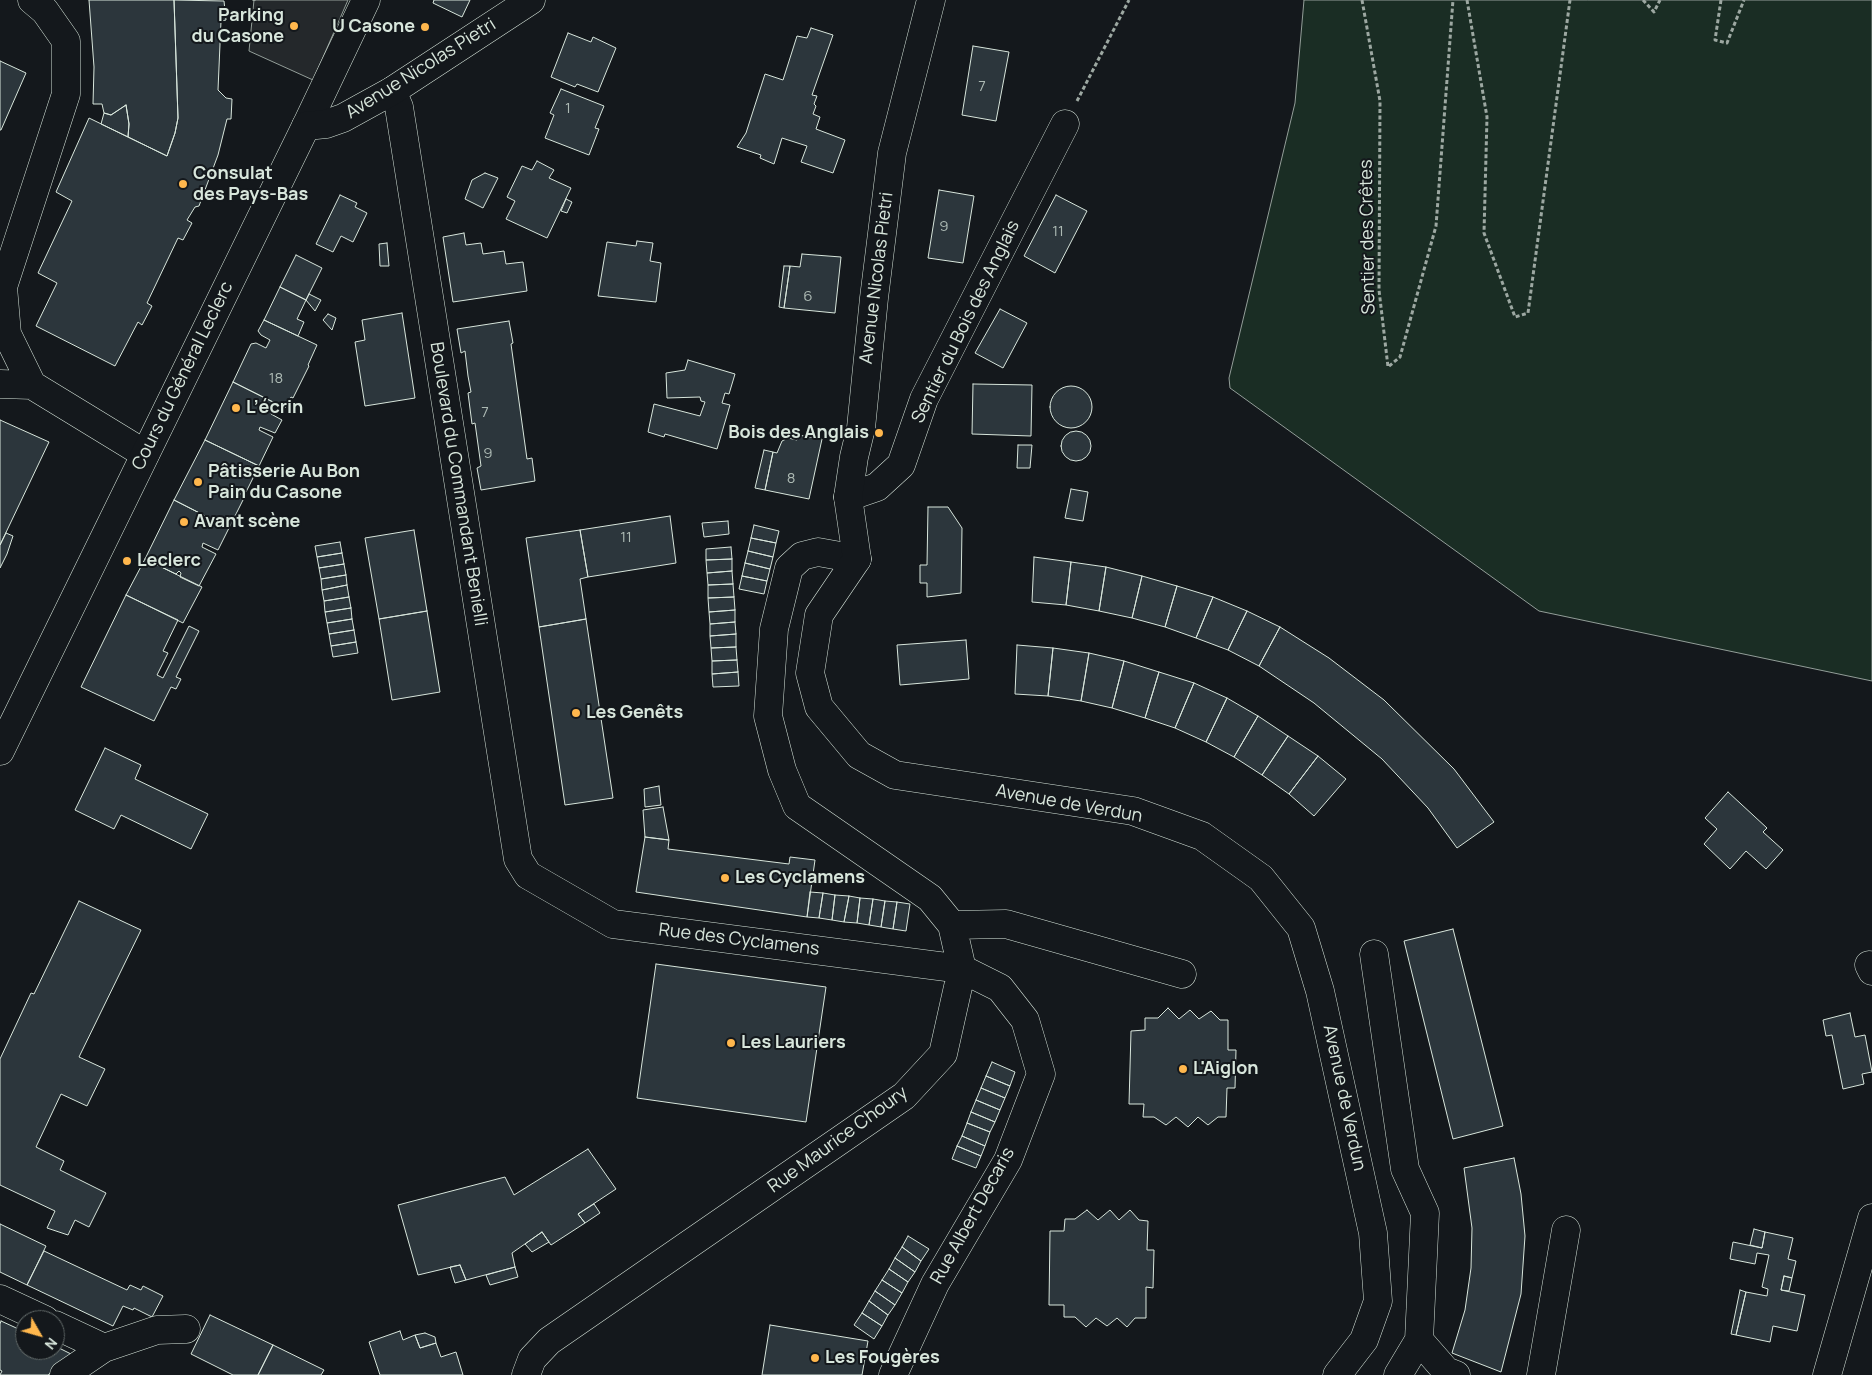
<!DOCTYPE html>
<html>
<head>
<meta charset="utf-8">
<style>
	body { margin:0 }
	#map { position:relative; width:1872px; height:1375px; overflow:hidden; background:#14181c; font-family:Manrope,sans-serif }
	canvas { display:block }
	.north { position:absolute; left:15px; top:1310px; width:50px; height:50px; box-sizing:border-box; background:#14181c; border:1px solid #626a69; border-radius:50%; rotate:128deg; font-size:14px; font-weight:700; line-height:20px; text-align:center; color:#d8e6dc }
	.north::after { content:''; display:block; margin:auto; width:18px; height:22px; background:#ffb74d; clip-path:polygon(50% 0,100% 100%,50% 72%,0 100%) }
</style>
</head>
<body>
<div id="map">
<canvas width="1872" height="1375"></canvas>
<div class="north">N</div>
</div>
<script>
const context = document.querySelector('canvas').getContext('2d');
context.lineJoin = 'round';
function fill(path, color) { context.fillStyle = color; context.fill(path, 'evenodd'); }
const toPath = rows => new Path2D(rows.map(r => 'M' + r).join(''));
function strokePath(path, color, width, dash) { context.strokeStyle = color; context.lineWidth = width; context.lineCap = dash ? 'butt' : 'round'; context.setLineDash(dash || []); context.stroke(path); }
function drawText(font, color, halo, rows, align = 'center') {
  context.font = font + ' Manrope,sans-serif'; context.lineWidth = 4; context.setLineDash([]); context.textBaseline = 'middle'; context.strokeStyle = halo; context.fillStyle = color; for (const [text, x, y, turn = 0] of rows) {
    context.save(); context.translate(x, y); context.rotate((+turn || 0) * Math.PI / 180); context.textAlign = isNaN(turn) ? turn : align; if (halo) context.strokeText(text, 0, 0); context.fillText(text, 0, 0); context.restore();
  }
}
const green = toPath([
	[1304,0,1872,0,1872,681,1539,611,1230,388,1229,378,1295,103,1304,0]
]);
fill(green, '#1a2d24');
strokePath(green, '#939e99', 1);
const parking = toPath([
	[254,0,348,0,313,80,249,51,254,0]
]);
fill(parking, '#24282b');
strokePath(parking, '#939e99', 1);
const building = toPath([
	[89,0,174,0,178,118,175,133,167,156,128,137,129,124,126,105,111,115,104,113,102,104,93,104,94,67,89,0],
	[174,0,224,1,226,20,221,21,218,90,226,98,232,99,231,119,227,119,218,155,199,206,195,207,187,220,192,223,183,240,178,238,147,303,152,306,142,325,138,322,115,366,36,326,57,283,38,273,72,201,56,192,89,118,167,156,175,133,178,118,174,0],
	[434,0,470,0,462,17,433,3,434,0],
	[811,28,833,35,812,95,817,96,814,104,816,106,813,114,820,117,816,129,845,140,833,173,801,162,807,146,782,138,774,164,760,158,761,155,737,147,746,133,765,74,783,80,797,36,807,38,811,28],
	[568,33,591,42,593,37,616,48,598,92,577,84,575,87,551,77,568,33],
	[973,46,1009,52,996,121,962,115,973,46],
	[0,61,26,73,1,130,0,130,0,61],
	[561,89,604,106,595,128,599,129,589,155,545,138,554,115,550,113,561,89],
	[126,105,129,124,128,137,101,124,104,113,111,115,126,105],
	[537,161,554,170,549,178,571,188,547,238,506,219,515,201,507,197,522,166,532,170,537,161],
	[485,173,498,178,483,208,465,199,472,180,485,173],
	[939,190,974,196,963,263,928,258,939,190],
	[340,195,357,203,355,207,367,213,353,242,341,236,333,252,316,244,340,195],
	[1056,195,1087,211,1055,273,1024,256,1056,195],
	[566,199,572,202,567,213,561,211,566,199],
	[464,233,466,245,481,243,483,254,504,251,506,264,523,262,527,291,453,302,443,237,464,233],
	[637,241,653,243,650,261,661,263,656,302,598,296,607,242,636,246,637,241],
	[387,243,389,266,380,266,379,244,387,243],
	[802,254,841,257,835,313,784,308,790,266,800,267,802,254],
	[296,255,322,268,306,300,280,287,296,255],
	[784,266,790,266,784,308,779,307,784,266],
	[280,287,306,300,297,319,304,322,298,336,264,320,280,287],
	[309,294,321,300,315,311,306,300,309,294],
	[1000,309,1027,323,1003,368,975,353,1000,309],
	[402,313,415,398,365,406,355,342,365,340,362,320,402,313],
	[328,314,336,318,332,330,323,320,328,314],
	[264,320,317,345,308,365,309,366,293,398,291,397,285,408,233,382,251,344,256,343,266,348,270,340,261,335,258,331,264,320],
	[509,321,513,343,511,344,527,459,532,458,535,481,481,490,477,468,481,466,475,423,472,424,468,393,471,392,468,376,465,351,461,353,457,329,509,321],
	[688,360,735,374,729,394,725,393,722,403,730,405,717,449,665,434,664,437,648,432,654,404,700,416,705,402,701,401,700,397,667,398,666,373,685,370,688,360],
	[233,382,275,403,271,414,282,420,275,433,260,427,259,430,273,437,259,466,205,440,233,382],
	[973,384,1032,385,1031,436,972,434,973,384],
	'1050 407a21 21 0 1 1 42 0a21 21 0 1 1-42 0Z',
	[0,420,49,442,0,545,0,420],
	'1061 446a15 15 0 1 1 30 0a15 15 0 1 1-30 0Z',
	[798,435,822,439,809,499,765,490,773,452,777,453,782,441,788,438,797,440,798,435],
	[205,440,259,466,246,492,231,486,230,489,245,496,229,528,174,500,205,440],
	[1018,445,1032,445,1030,468,1017,468,1018,445],
	[764,450,773,452,765,490,755,488,764,450],
	[1071,489,1088,492,1083,521,1065,518,1071,489],
	[174,500,229,528,218,550,203,543,202,547,216,554,199,586,180,577,181,573,179,571,176,574,145,559,174,500],
	[928,507,948,507,962,528,961,593,927,597,927,583,920,583,920,565,927,565,928,507],
	[670,516,676,563,588,577,580,530,670,516],
	[728,521,729,534,704,537,702,523,728,521],
	[754,525,779,531,776,543,751,538,754,525],
	[414,530,427,611,379,619,365,538,414,530],
	[580,530,588,577,580,579,586,619,539,627,526,538,580,530],
	[6,533,13,536,7,554,0,568,0,545,6,533],
	[751,538,776,543,773,557,748,551,751,538],
	[340,542,342,553,317,557,315,546,340,542],
	[731,547,732,559,706,560,706,549,731,547],
	[748,551,773,557,770,569,745,563,748,551],
	[342,553,344,564,319,568,317,557,342,553],
	[1034,557,1071,562,1066,605,1032,602,1034,557],
	[145,559,202,587,183,623,126,595,145,559],
	[732,559,732,571,707,573,706,560,732,559],
	[1071,562,1106,567,1099,611,1066,605,1071,562],
	[745,563,770,569,767,581,742,576,745,563],
	[344,564,346,575,321,579,319,568,344,564],
	[1106,567,1142,576,1132,618,1099,611,1106,567],
	[732,571,733,584,708,585,707,573,732,571],
	[346,575,347,585,322,590,321,579,346,575],
	[742,576,767,581,764,594,739,589,742,576],
	[1142,576,1177,586,1165,627,1132,618,1142,576],
	[733,584,734,597,708,598,708,585,733,584],
	[347,585,349,597,324,601,322,590,347,585],
	[1177,586,1213,597,1196,638,1165,627,1177,586],
	[126,595,178,620,163,651,168,653,157,675,163,678,189,626,199,631,176,677,181,679,176,689,171,687,154,721,81,687,126,595],
	[349,597,351,608,325,612,324,601,349,597],
	[734,597,735,610,709,612,708,598,734,597],
	[1213,597,1247,611,1228,650,1196,638,1213,597],
	[351,608,352,619,327,623,325,612,351,608],
	[735,610,735,622,710,624,709,612,735,610],
	[427,611,440,692,392,700,379,619,427,611],
	[1247,611,1280,627,1259,666,1228,650,1247,611],
	[352,619,354,630,329,634,327,623,352,619],
	[586,619,613,798,565,805,539,627,586,619],
	[735,622,736,634,710,636,710,624,735,622],
	[1280,627,1329,658,1384,700,1454,769,1494,822,1457,848,1428,808,1382,759,1314,703,1259,666,1280,627],
	[354,630,356,642,331,646,329,634,354,630],
	[736,634,736,647,711,648,710,636,736,634],
	[966,640,969,679,900,685,897,645,966,640],
	[356,642,358,653,333,657,331,646,356,642],
	[1017,645,1053,648,1048,696,1015,694,1017,645],
	[736,647,737,660,712,661,711,648,736,647],
	[1053,648,1089,653,1081,701,1048,696,1053,648],
	[1089,653,1124,661,1112,708,1081,701,1089,653],
	[737,660,738,672,712,674,712,661,737,660],
	[1124,661,1159,672,1145,718,1112,708,1124,661],
	[738,672,739,686,713,687,712,674,738,672],
	[1159,672,1194,683,1175,728,1145,718,1159,672],
	[1194,683,1227,698,1206,742,1175,728,1194,683],
	[1227,698,1258,716,1234,757,1206,742,1227,698],
	[1258,716,1288,736,1262,775,1234,757,1258,716],
	[1288,736,1318,756,1289,794,1262,775,1288,736],
	[105,748,141,765,135,779,208,814,191,849,121,815,114,829,75,810,105,748],
	[1318,756,1346,779,1314,816,1289,794,1318,756],
	[659,786,661,805,645,807,644,789,659,786],
	[1728,792,1767,828,1763,832,1783,850,1766,869,1746,851,1730,869,1704,844,1717,829,1705,818,1728,792],
	[663,807,669,840,645,837,643,810,663,807],
	[645,837,669,840,668,849,789,864,790,857,815,860,807,917,636,892,645,837],
	[810,892,823,893,819,918,807,917,810,892],
	[823,893,835,895,832,920,819,918,823,893],
	[835,895,849,896,844,922,832,920,835,895],
	[849,896,860,898,857,923,844,922,849,896],
	[860,898,873,899,869,925,857,923,860,898],
	[873,899,885,901,881,927,869,925,873,899],
	[79,901,141,930,79,1057,105,1069,87,1106,61,1094,36,1147,64,1161,60,1170,106,1193,89,1227,75,1220,68,1235,47,1228,55,1211,0,1185,0,1059,31,993,34,994,79,901],
	[885,901,897,902,893,929,881,927,885,901],
	[897,902,910,904,906,931,893,929,897,902],
	[1453,929,1503,1126,1453,1139,1404,941,1453,929],
	[656,964,826,987,806,1122,637,1098,656,964],
	[1168,1008,1179,1019,1190,1010,1199,1019,1211,1011,1220,1020,1228,1020,1228,1050,1236,1050,1235,1088,1227,1088,1226,1117,1218,1117,1208,1125,1198,1117,1188,1127,1176,1117,1166,1125,1154,1117,1143,1117,1144,1104,1129,1104,1131,1031,1145,1030,1145,1018,1158,1018,1168,1008],
	[1850,1013,1855,1037,1865,1035,1872,1072,1862,1074,1864,1084,1843,1089,1832,1035,1826,1036,1823,1020,1850,1013],
	[992,1062,1015,1072,1010,1086,986,1076,992,1062],
	[986,1076,1010,1086,1005,1098,981,1088,986,1076],
	[981,1088,1005,1098,1000,1110,976,1100,981,1088],
	[976,1100,1000,1110,995,1122,971,1112,976,1100],
	[971,1112,995,1122,990,1132,967,1123,971,1112],
	[967,1123,990,1132,985,1146,962,1136,967,1123],
	[962,1136,985,1146,981,1156,957,1146,962,1136],
	[957,1146,981,1156,976,1168,952,1159,957,1146],
	[588,1149,616,1189,578,1214,585,1223,551,1245,542,1232,512,1253,515,1267,466,1280,460,1265,418,1275,398,1205,505,1177,514,1195,588,1149],
	[1514,1158,1521,1194,1525,1236,1521,1294,1501,1372,1452,1353,1465,1310,1471,1268,1472,1228,1464,1168,1514,1158],
	[594,1204,600,1213,585,1223,578,1214,594,1204],
	[1087,1210,1098,1220,1110,1210,1119,1220,1130,1210,1139,1220,1148,1221,1147,1250,1154,1250,1153,1288,1146,1287,1146,1318,1135,1318,1127,1327,1117,1318,1107,1326,1096,1318,1086,1327,1075,1317,1064,1317,1064,1305,1049,1305,1050,1231,1064,1231,1065,1219,1075,1219,1087,1210],
	[0,1224,46,1246,27,1285,0,1272,0,1224],
	[1754,1229,1765,1232,1762,1248,1750,1245,1754,1229],
	[542,1232,549,1242,532,1252,525,1244,542,1232],
	[1765,1232,1793,1238,1788,1259,1796,1261,1792,1278,1784,1276,1781,1290,1805,1295,1797,1331,1773,1326,1770,1342,1736,1335,1746,1292,1767,1296,1768,1289,1762,1287,1769,1255,1757,1253,1755,1264,1730,1259,1733,1242,1762,1248,1765,1232],
	[908,1236,929,1249,921,1261,902,1247,908,1236],
	[902,1247,921,1261,915,1272,895,1258,902,1247],
	[44,1251,127,1290,130,1285,141,1290,143,1286,163,1296,152,1317,134,1308,133,1310,123,1306,113,1326,27,1285,44,1251],
	[895,1258,915,1272,908,1282,889,1269,895,1258],
	[460,1265,466,1280,455,1283,450,1267,460,1265],
	[515,1267,518,1277,490,1285,486,1275,515,1267],
	[889,1269,908,1282,902,1293,882,1280,889,1269],
	[1784,1276,1792,1278,1789,1291,1781,1290,1784,1276],
	[882,1280,902,1293,895,1305,875,1291,882,1280],
	[1740,1290,1746,1292,1736,1335,1731,1334,1740,1290],
	[875,1291,895,1305,888,1315,869,1301,875,1291],
	[869,1301,888,1315,882,1326,862,1313,869,1301],
	[862,1313,882,1326,874,1339,854,1325,862,1313],
	[210,1315,273,1345,258,1375,233,1375,191,1354,210,1315],
	[1,1321,25,1332,25,1350,55,1350,55,1346,73,1355,48,1375,0,1375,2,1371,0,1370,0,1324,1,1321],
	[770,1325,868,1341,862,1375,762,1375,770,1325],
	[400,1331,403,1340,415,1335,420,1348,436,1343,441,1357,456,1352,463,1375,380,1375,369,1342,400,1331],
	[425,1333,435,1337,436,1343,420,1348,415,1335,425,1333],
	[273,1345,324,1370,321,1375,258,1375,273,1345]
]);
fill(building, '#2c363c');
strokePath(building, '#d8e6dc', 1);
const minor = toPath([
	[32,0,45,11,66,41,66,94,3,287,7,334,32,385,145,454],
	[392,91,399,107,518,859,528,875,613,924,962,969,1000,988,1025,1020,1041,1074,1008,1160,935,1284,893,1375],
	[306,126,366,0],
	[0,384,32,385],
	[848,497,877,487,901,465,924,399,1065,124],
	[952,925,1006,924,1182,974],
	[1374,954,1405,1169,1425,1213,1419,1340,1398,1375],
	[1869,965,1872,971],
	[0,1299,45,1320],
	[55,1325,104,1348],
	[1419,1340,1446,1371,1456,1375],
	[64,1375,104,1348,157,1330,186,1329],
	[526,1375,532,1359,549,1341,904,1096,943,1054,962,969,952,925,930,898,797,806,782,770,768,716,774,629,789,568,802,556,818,552,857,559],
	[1541,1375,1566,1230],
	[1827,1375,1872,1218]
]);
const major = toPath([
	[931,0,892,153,874,298,861,428,854,457,848,497,857,559,819,615,810,673,819,707,859,755,895,775,1133,811,1202,836,1261,878,1301,928,1320,991,1373,1233,1378,1301,1364,1340,1337,1375],
	[0,751,306,126,326,124,343,118,392,91,531,0]
]);
strokePath(minor, '#d8e6dc', 29);
strokePath(major, '#d8e6dc', 29);
strokePath(toPath([
	[254,0,254,1],
	[1362,0,1380,101,1379,290,1388,367,1400,357,1436,226,1453,0],
	[1467,0,1487,117,1484,233,1515,317,1528,313,1570,0],
	[1643,0,1654,12,1660,0],
	[1721,0,1715,40,1727,43,1744,0],
	[1077,101,1129,0]
]), '#9da8a2', 3, [4, 2.5]);
strokePath(minor, '#14181c', 28);
strokePath(major, '#14181c', 28);
for (const [x, y, r, color] of [
	[294,26,5,"#ffb74d"],
	[425,27,5,"#ffb74d"],
	[183,184,5,"#ffb74d"],
	[236,408,5,"#ffb74d"],
	[879,433,5,"#ffb74d"],
	[198,482,5,"#ffb74d"],
	[184,522,5,"#ffb74d"],
	[127,561,5,"#ffb74d"],
	[576,713,5,"#ffb74d"],
	[725,878,5,"#ffb74d"],
	[731,1043,5,"#ffb74d"],
	[1183,1069,5,"#ffb74d"],
	[815,1358,5,"#ffb74d"]
]) { const dot = new Path2D(); dot.arc(x, y, r, 0, 2 * Math.PI); context.fillStyle = color; context.fill(dot); strokePath(dot, '#14181c', 2); }
drawText('15px', '#adbab4', null, [
	["7",982,87],
	["1",568,109],
	["9",944,227],
	["11",1058,232],
	["6",808,297],
	["18",276,379],
	["7",485,413],
	["9",488,454],
	["8",791,479],
	["11",626,538]
]);
drawText('bold 18px', '#d8e6dc', '#14181c', [
	["Parking",284,16,"right"],
	["du Casone",284,37,"right"],
	["U Casone",415,27,"right"],
	["Consulat",193,174],
	["des Pays-Bas",193,195],
	["L’écrin",246,408],
	["Bois des Anglais",869,433,"right"],
	["Pâtisserie Au Bon",208,472],
	["Pain du Casone",208,493],
	["Avant scène",194,522],
	["Leclerc",137,561],
	["Les Genêts",586,713],
	["Les Cyclamens",735,878],
	["Les Lauriers",741,1043],
	["L'Aiglon",1193,1069],
	["Les Fougères",825,1358]
], 'left');
drawText('18px', '#d8e6dc', '#14181c', [
	["Avenue Nicolas Pietri",421,69,-32],
	["Sentier des Crêtes",1368,237,-91],
	["Avenue Nicolas Pietri",877,278,-83],
	["Sentier du Bois des Anglais",966,322,-64],
	["Cours du Général Leclerc",183,376,-64],
	["Boulevard du Commandant Benielli",458,484,81],
	["Avenue de Verdun",1069,804,10],
	["Rue des Cyclamens",739,940,7],
	["Avenue de Verdun",1344,1098,78],
	["Rue Maurice Choury",838,1140,-36],
	["Rue Albert Decaris",973,1216,-61]
]);
</script>
</body>
</html>
